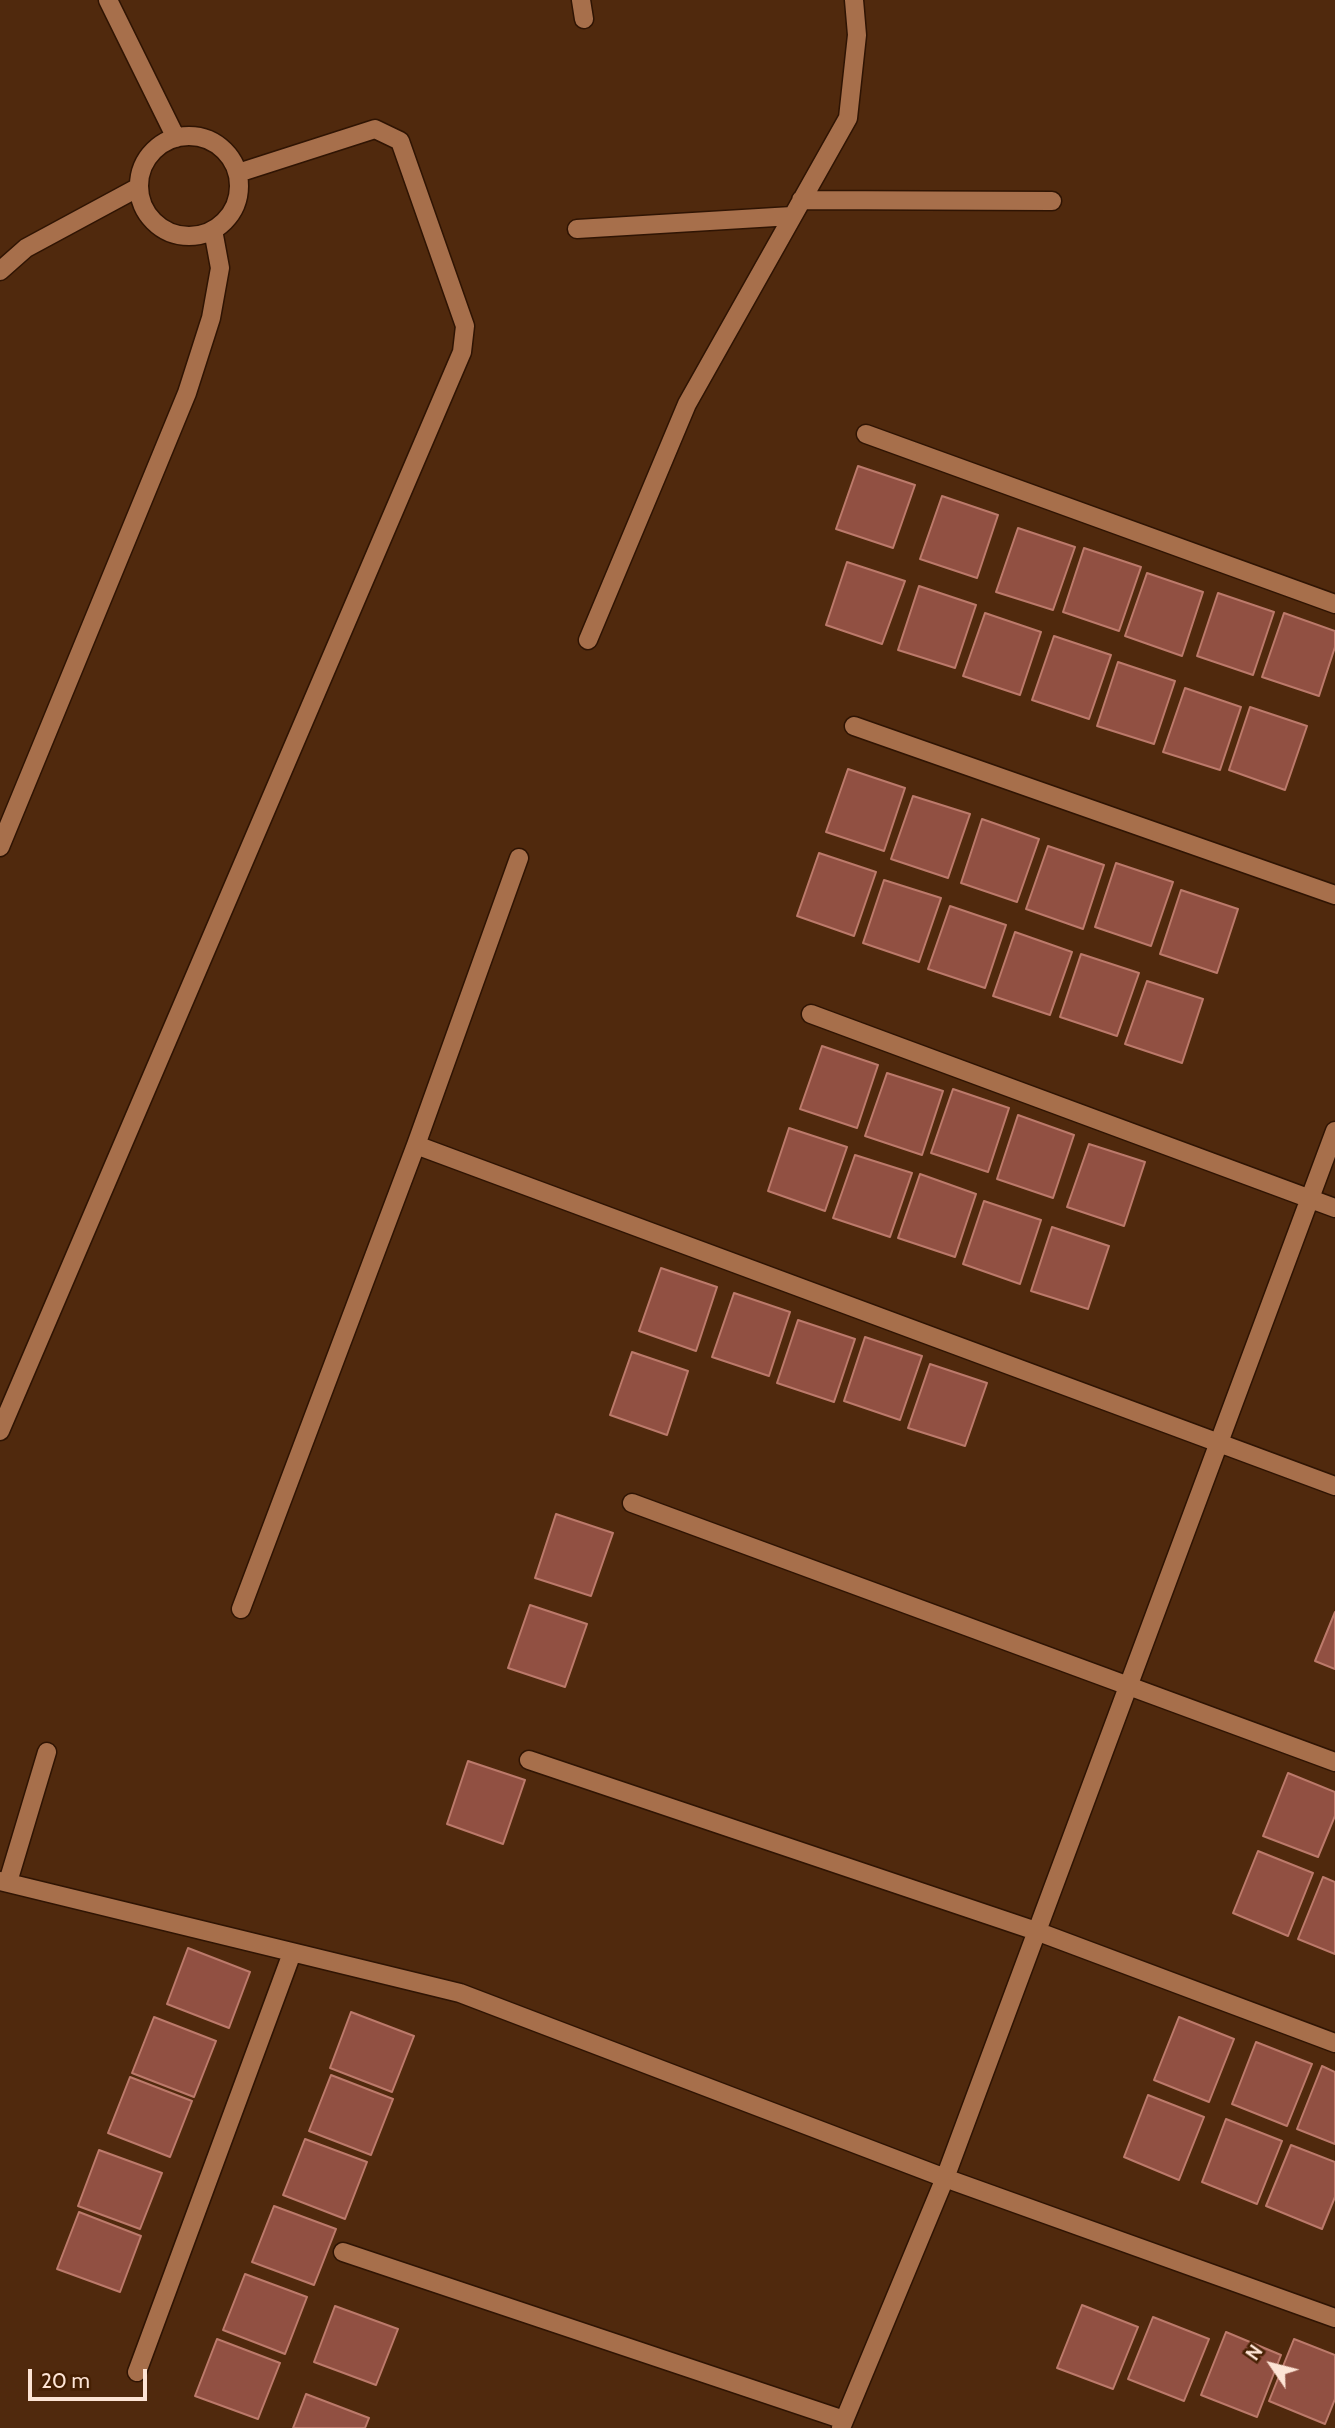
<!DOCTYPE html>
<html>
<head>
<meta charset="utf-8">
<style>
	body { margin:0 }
	#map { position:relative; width:1335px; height:2428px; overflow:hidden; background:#50290d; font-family:Cabin,sans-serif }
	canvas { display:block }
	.north { position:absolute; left:1237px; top:2330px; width:70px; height:70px; -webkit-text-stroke:5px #451f02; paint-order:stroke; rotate:305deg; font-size:19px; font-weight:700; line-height:28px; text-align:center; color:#fde4d5 }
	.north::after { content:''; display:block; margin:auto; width:24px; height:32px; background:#fde4d5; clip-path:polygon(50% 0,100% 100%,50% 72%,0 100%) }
	.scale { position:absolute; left:28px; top:2369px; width:119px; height:32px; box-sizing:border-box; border:4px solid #fde4d5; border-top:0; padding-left:9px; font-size:21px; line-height:24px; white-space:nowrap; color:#fde4d5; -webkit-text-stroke:5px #451f02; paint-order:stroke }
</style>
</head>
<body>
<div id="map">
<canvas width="1335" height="2428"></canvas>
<div class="north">N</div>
<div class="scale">20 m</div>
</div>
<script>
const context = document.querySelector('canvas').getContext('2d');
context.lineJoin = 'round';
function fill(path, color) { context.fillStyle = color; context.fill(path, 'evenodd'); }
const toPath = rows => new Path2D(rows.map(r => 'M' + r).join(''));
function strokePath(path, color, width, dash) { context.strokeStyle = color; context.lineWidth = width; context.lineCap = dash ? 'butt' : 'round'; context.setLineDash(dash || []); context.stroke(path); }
const building = toPath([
	[858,466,915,485,893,548,836,529,858,466],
	[942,496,998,515,977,578,920,559,942,496],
	[1018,528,1075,547,1053,610,996,592,1018,528],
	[1084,548,1141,567,1119,631,1063,612,1084,548],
	[847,562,905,581,882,644,826,625,847,562],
	[1147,573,1203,592,1182,656,1125,636,1147,573],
	[919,586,976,605,955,668,898,650,919,586],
	[1218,593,1274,612,1253,675,1197,656,1218,593],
	[985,613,1041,632,1020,695,963,676,985,613],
	[1284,613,1335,631,1335,647,1319,696,1262,677,1284,613],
	[1054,636,1111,655,1089,719,1032,700,1054,636],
	[1118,662,1175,681,1154,744,1097,726,1118,662],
	[1185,688,1241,707,1220,770,1163,752,1185,688],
	[1250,707,1307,726,1285,790,1229,770,1250,707],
	[848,769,905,788,884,851,826,832,848,769],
	[913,796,970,814,948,878,891,859,913,796],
	[982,819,1039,839,1017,902,961,883,982,819],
	[1048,846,1104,865,1083,929,1026,909,1048,846],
	[819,853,876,872,854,936,797,916,819,853],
	[1116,863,1173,882,1151,946,1095,927,1116,863],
	[884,880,941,898,919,962,863,943,884,880],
	[1181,890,1238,909,1217,973,1160,954,1181,890],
	[950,906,1006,925,985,988,928,969,950,906],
	[1015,932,1072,952,1050,1015,993,996,1015,932],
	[1081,954,1139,973,1117,1036,1060,1017,1081,954],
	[1147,981,1203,999,1182,1063,1125,1044,1147,981],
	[822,1046,878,1065,857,1128,800,1109,822,1046],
	[887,1073,943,1091,922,1155,865,1136,887,1073],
	[953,1089,1009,1108,988,1172,931,1153,953,1089],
	[1018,1115,1074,1135,1053,1198,997,1179,1018,1115],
	[789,1128,847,1147,825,1211,768,1191,789,1128],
	[1089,1144,1145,1162,1124,1226,1067,1207,1089,1144],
	[855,1155,912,1173,890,1237,833,1218,855,1155],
	[920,1174,976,1194,955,1257,898,1238,920,1174],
	[984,1201,1041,1220,1020,1284,963,1264,984,1201],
	[1052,1227,1109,1246,1088,1309,1031,1291,1052,1227],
	[661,1268,717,1287,696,1351,639,1331,661,1268],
	[734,1293,790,1312,769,1376,712,1357,734,1293],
	[798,1320,855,1339,834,1402,777,1383,798,1320],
	[865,1337,922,1356,900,1420,844,1401,865,1337],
	[632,1352,688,1371,667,1435,610,1415,632,1352],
	[930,1364,987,1383,965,1446,908,1428,930,1364],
	[556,1514,613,1533,591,1596,535,1578,556,1514],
	[530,1605,587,1624,565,1687,508,1668,530,1605],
	[1335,1612,1335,1669,1315,1661,1335,1612],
	[468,1761,525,1780,503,1844,447,1824,468,1761],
	[1288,1773,1335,1792,1335,1816,1318,1857,1263,1836,1288,1773],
	[1258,1851,1313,1873,1288,1936,1233,1913,1258,1851],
	[1323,1877,1335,1882,1335,1954,1298,1939,1323,1877],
	[188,1948,250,1972,229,2028,167,2004,188,1948],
	[351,2012,414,2036,392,2092,330,2068,351,2012],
	[154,2017,216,2041,194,2097,132,2073,154,2017],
	[1179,2017,1234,2039,1209,2102,1154,2080,1179,2017],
	[1256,2042,1312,2064,1287,2126,1232,2104,1256,2042],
	[1322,2066,1335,2072,1335,2144,1297,2129,1322,2066],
	[331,2075,393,2099,371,2155,309,2131,331,2075],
	[130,2077,192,2101,170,2157,108,2133,130,2077],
	[1148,2095,1204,2117,1179,2180,1124,2157,1148,2095],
	[1226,2119,1282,2141,1257,2204,1202,2182,1226,2119],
	[305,2139,367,2162,345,2219,283,2195,305,2139],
	[1291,2145,1335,2162,1335,2197,1322,2229,1266,2206,1291,2145],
	[99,2150,162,2173,140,2229,78,2206,99,2150],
	[274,2206,336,2229,314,2285,252,2262,274,2206],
	[79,2212,141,2236,120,2292,57,2269,79,2212],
	[245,2274,307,2297,285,2354,223,2330,245,2274],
	[1082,2305,1138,2327,1113,2389,1057,2368,1082,2305],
	[335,2306,398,2329,376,2385,314,2362,335,2306],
	[1153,2317,1209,2339,1184,2401,1128,2379,1153,2317],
	[1226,2332,1281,2355,1257,2417,1201,2395,1226,2332],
	[217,2339,280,2363,258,2419,195,2396,217,2339],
	[1294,2339,1335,2355,1335,2399,1325,2424,1269,2401,1294,2339],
	[306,2394,369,2418,365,2428,293,2428,306,2394]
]);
fill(building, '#915042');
strokePath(building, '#bc7a6b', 2);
const service = toPath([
	[581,0,584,19],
	[801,200,1052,201],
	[577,229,792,216],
	[588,640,687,404,848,118,857,35,854,0]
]);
const minor = toPath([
	[108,0,176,138],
	'139 186a50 50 0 1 1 100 0a50 50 0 1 1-100 0Z',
	[0,271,26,248,139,187],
	[866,434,1335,604],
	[854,726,1335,895],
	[0,847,187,393,211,318,220,268,213,230],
	[811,1014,1335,1208],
	[416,1145,1335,1486],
	[0,1431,462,352,465,326,400,141,375,129,238,173],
	[632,1503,1335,1762],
	[241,1609,416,1145,519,858],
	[529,1760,1036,1931,1335,2043],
	[0,1881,460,1993,945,2178,1335,2318],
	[8,1882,47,1752],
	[343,2252,844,2420],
	[137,2372,292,1953],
	[841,2428,945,2178,1335,1131]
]);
strokePath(service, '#2f1403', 21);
strokePath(minor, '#2f1403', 21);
strokePath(service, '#a76f4b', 18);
strokePath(minor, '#a76f4b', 18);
</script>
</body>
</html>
